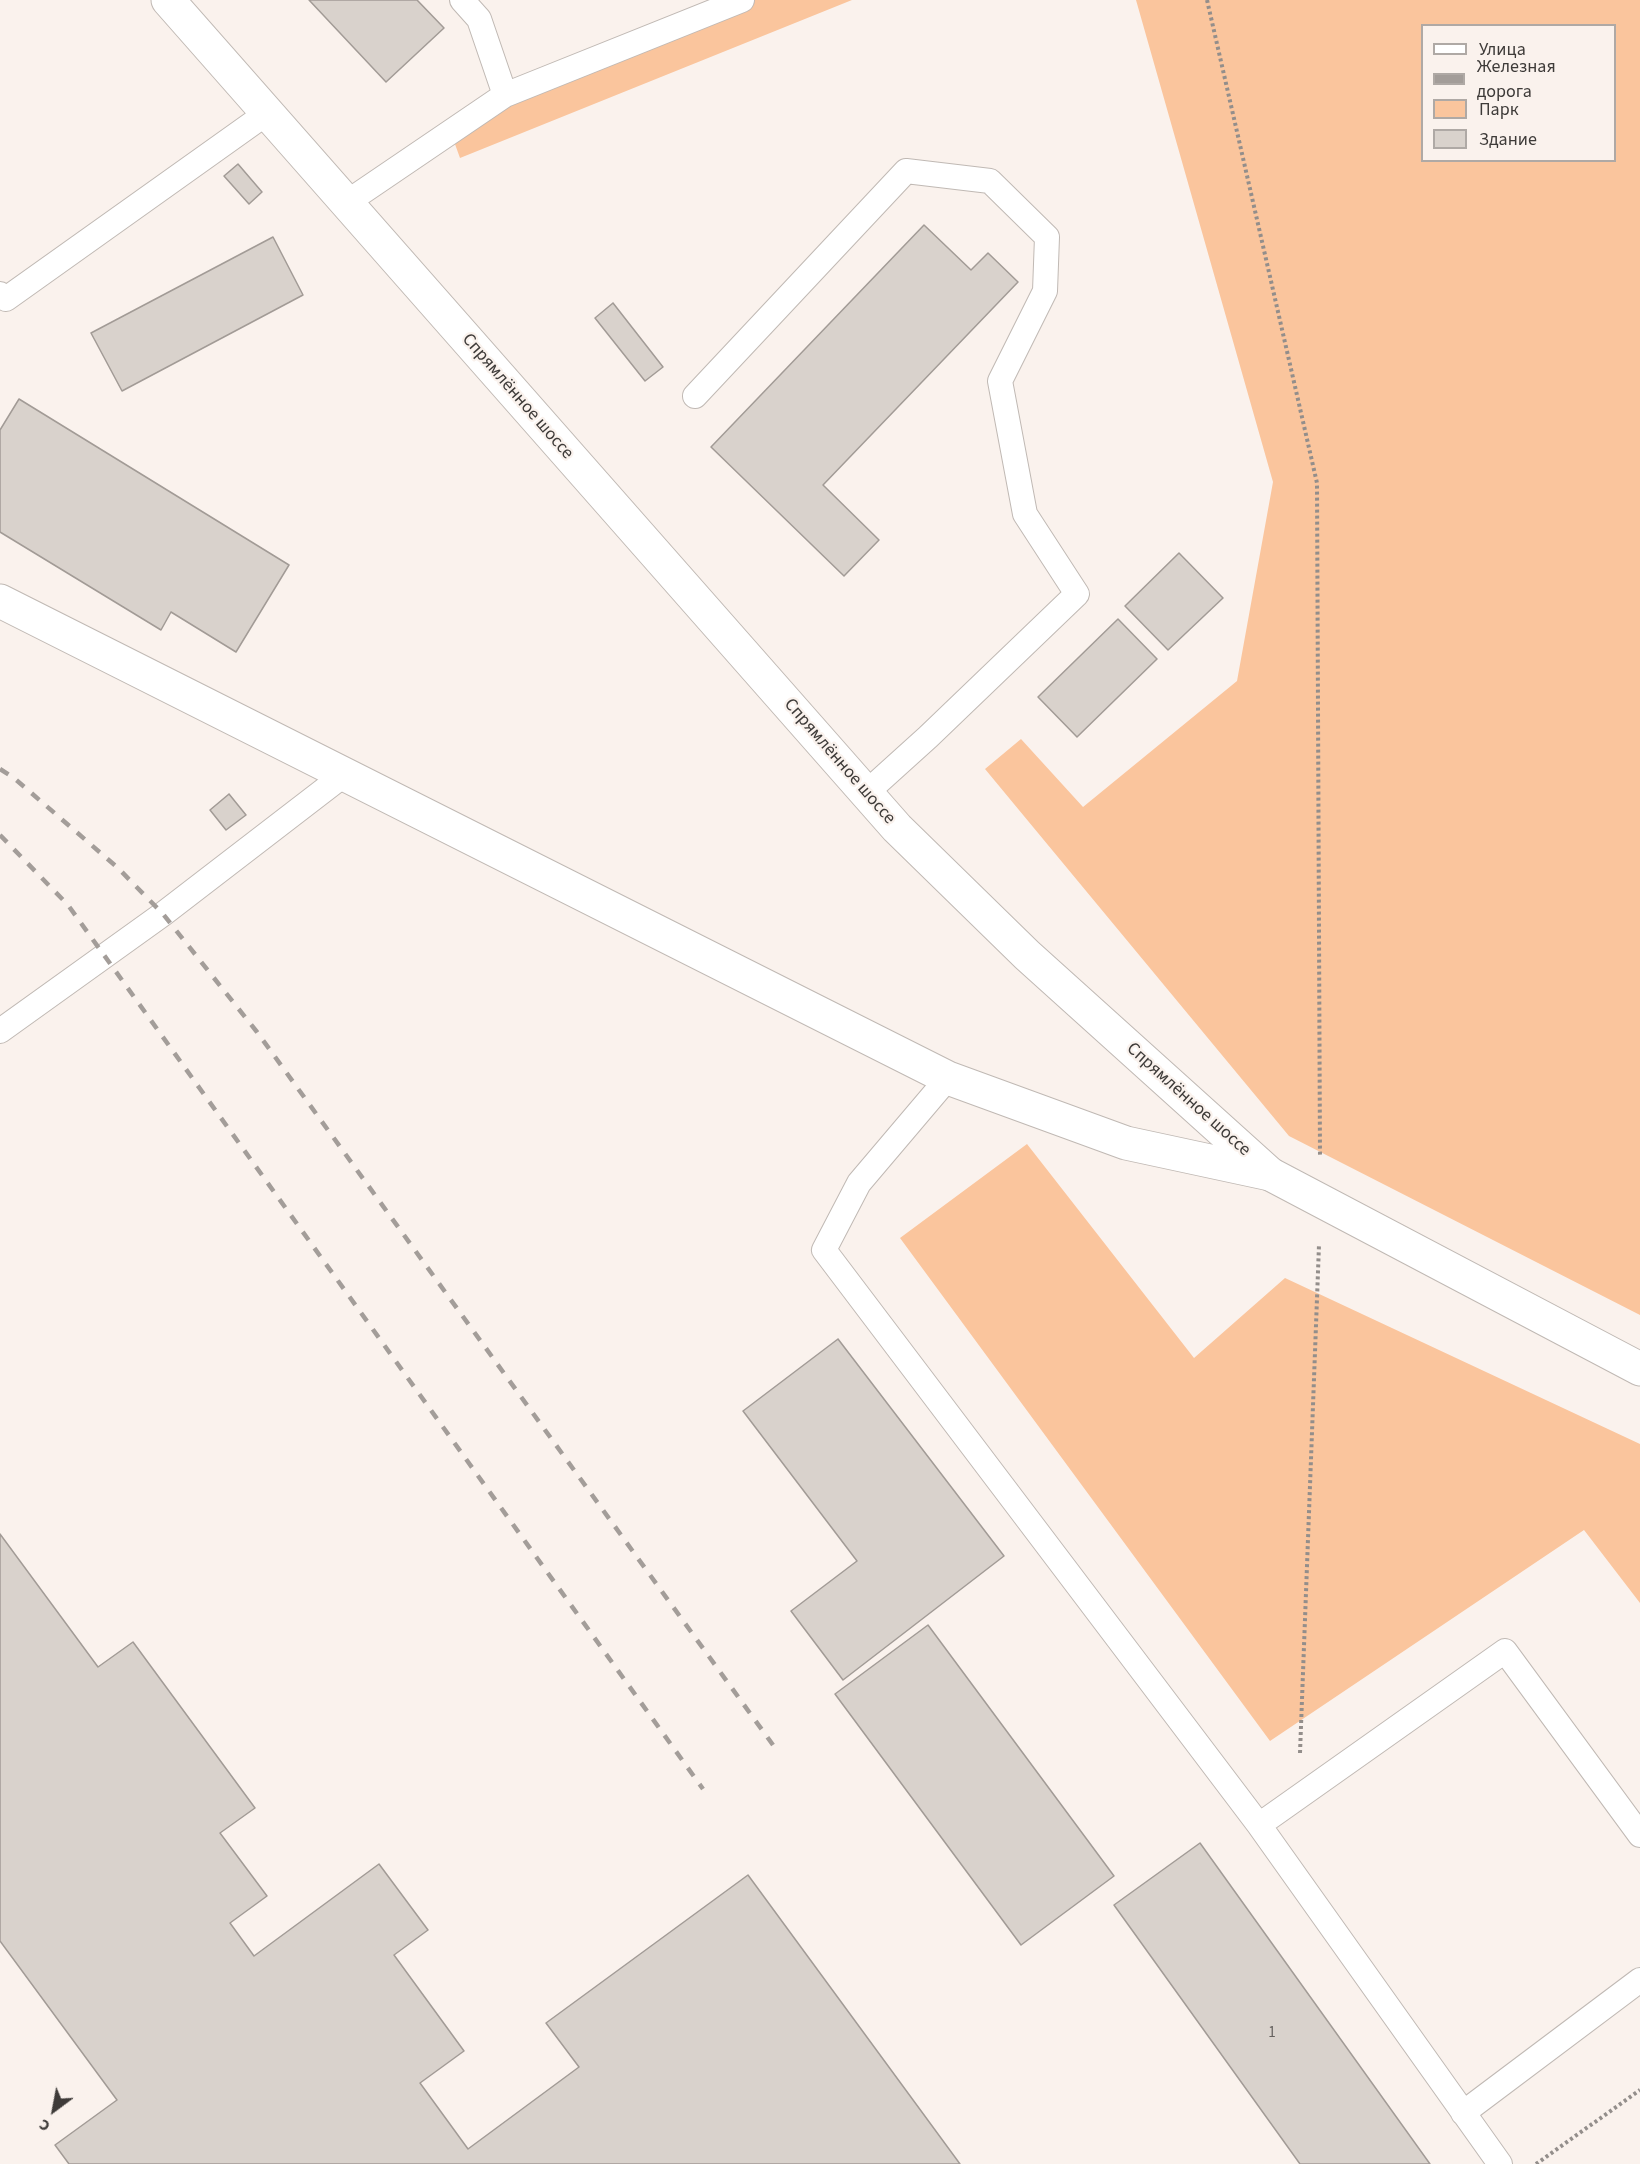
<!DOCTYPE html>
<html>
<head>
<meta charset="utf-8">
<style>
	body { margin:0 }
	#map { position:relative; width:1640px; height:2164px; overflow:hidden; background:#faf2ed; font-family:"Source Sans 3",sans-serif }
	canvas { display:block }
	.legend { position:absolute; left:1421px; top:24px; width:195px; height:138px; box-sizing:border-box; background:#faf2ed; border:2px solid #afa9a5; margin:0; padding:8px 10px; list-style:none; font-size:18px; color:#3e3b39 }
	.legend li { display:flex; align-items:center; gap:12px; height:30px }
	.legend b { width:30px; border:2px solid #afa9a5 }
	.north { position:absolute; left:24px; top:2080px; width:60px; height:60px; -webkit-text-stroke:4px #faf2ed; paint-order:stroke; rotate:212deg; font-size:16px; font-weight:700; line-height:24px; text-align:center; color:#3e3b39 }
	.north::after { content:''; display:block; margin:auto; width:21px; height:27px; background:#3e3b39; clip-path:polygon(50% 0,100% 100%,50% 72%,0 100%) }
</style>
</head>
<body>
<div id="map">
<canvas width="1640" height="2164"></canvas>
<ul class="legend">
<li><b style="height:8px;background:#fff"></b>Улица</li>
<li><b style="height:8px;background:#a39d99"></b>Железная дорога</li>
<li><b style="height:16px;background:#fac59d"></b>Парк</li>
<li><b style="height:16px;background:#d9d2cc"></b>Здание</li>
</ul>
<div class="north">С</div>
</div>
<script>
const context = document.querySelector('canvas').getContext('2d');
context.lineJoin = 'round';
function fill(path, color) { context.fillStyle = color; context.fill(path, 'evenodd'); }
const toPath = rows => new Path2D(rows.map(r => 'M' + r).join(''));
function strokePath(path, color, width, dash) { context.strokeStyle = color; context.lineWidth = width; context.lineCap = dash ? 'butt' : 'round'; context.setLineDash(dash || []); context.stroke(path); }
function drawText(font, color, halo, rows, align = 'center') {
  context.font = font + ' "Source Sans 3",sans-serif'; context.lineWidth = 4.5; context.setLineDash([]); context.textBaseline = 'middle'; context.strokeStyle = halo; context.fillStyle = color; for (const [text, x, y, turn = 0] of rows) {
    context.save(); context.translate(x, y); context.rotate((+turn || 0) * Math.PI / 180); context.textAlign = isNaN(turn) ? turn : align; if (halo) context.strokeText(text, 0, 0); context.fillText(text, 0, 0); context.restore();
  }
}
fill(toPath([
	[728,0,852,0,460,158,451,133],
	[1136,0,1640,0,1640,1315,1289,1136,985,769,1021,739,1083,807,1237,681,1273,482],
	[1422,26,1614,26,1614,160,1422,160],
	[1027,1144,1194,1358,1285,1278,1640,1444,1640,1603,1584,1530,1270,1741,900,1238]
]), '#fac59d');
const building = toPath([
	[309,0,417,0,444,28,386,82,309,0],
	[238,164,262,192,249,204,224,176,238,164],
	[924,225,971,270,988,253,1018,282,823,485,879,540,844,576,711,447,924,225],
	[273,237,303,295,122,391,91,333,273,237],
	[613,303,663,367,645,381,595,318,613,303],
	[19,399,289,565,236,652,171,612,161,630,0,532,0,430,19,399],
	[1179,553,1223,598,1168,650,1125,606,1179,553],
	[1118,619,1157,659,1077,737,1038,697,1118,619],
	[229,794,246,815,226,830,210,810,229,794],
	[838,1339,1004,1556,843,1680,791,1611,857,1561,743,1411,838,1339],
	[0,1534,98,1667,133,1642,255,1808,220,1833,267,1896,230,1923,254,1956,379,1864,428,1930,394,1955,464,2051,420,2083,468,2149,579,2067,546,2023,748,1875,960,2164,69,2164,55,2145,117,2100,0,1941,0,1534],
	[928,1625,1114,1876,1021,1945,835,1694,928,1625],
	[1200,1843,1430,2164,1300,2164,1114,1905,1200,1843]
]);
fill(building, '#d9d2cc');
strokePath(building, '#a29b96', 1.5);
const lane = toPath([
	[462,0,479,19,505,95],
	[346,203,505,95,742,0],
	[0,294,6,299,267,113],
	[695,396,906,171,990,181,1047,237,1045,291,1000,381,1025,514,1077,594,928,737,866,793],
	[0,1031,163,914,345,774],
	[948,1078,859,1183,824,1250,1259,1825,1500,2164],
	[1259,1825,1505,1651,1640,1835],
	[1463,2113,1640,1980]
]);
const street = toPath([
	[0,601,948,1078,1126,1143,1270,1174]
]);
const secondary = toPath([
	[168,0,897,828,1027,955,1270,1174,1640,1369]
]);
strokePath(lane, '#c0b9b4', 26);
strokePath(street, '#c0b9b4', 35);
strokePath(secondary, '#c0b9b4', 35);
strokePath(toPath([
	[1207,0,1317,483,1320,1157],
	[1300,1753,1319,1245],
	[1536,2164,1640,2090]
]), '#938e8b', 4, [3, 3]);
strokePath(lane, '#fff', 24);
strokePath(street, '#fff', 33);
strokePath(secondary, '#fff', 33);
strokePath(toPath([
	[0,769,14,778,118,868,163,914,257,1032,773,1745],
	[0,835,68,905,703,1789]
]), '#a39d99', 4.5, [10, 10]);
drawText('15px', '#65615e', null, [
	["1",1272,2034]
]);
drawText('18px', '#3e3b39', '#faf2ed', [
	["Спрямлённое шоссе",517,397,49],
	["Спрямлённое шоссе",839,762,49],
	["Спрямлённое шоссе",1188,1100,42]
]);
</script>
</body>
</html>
